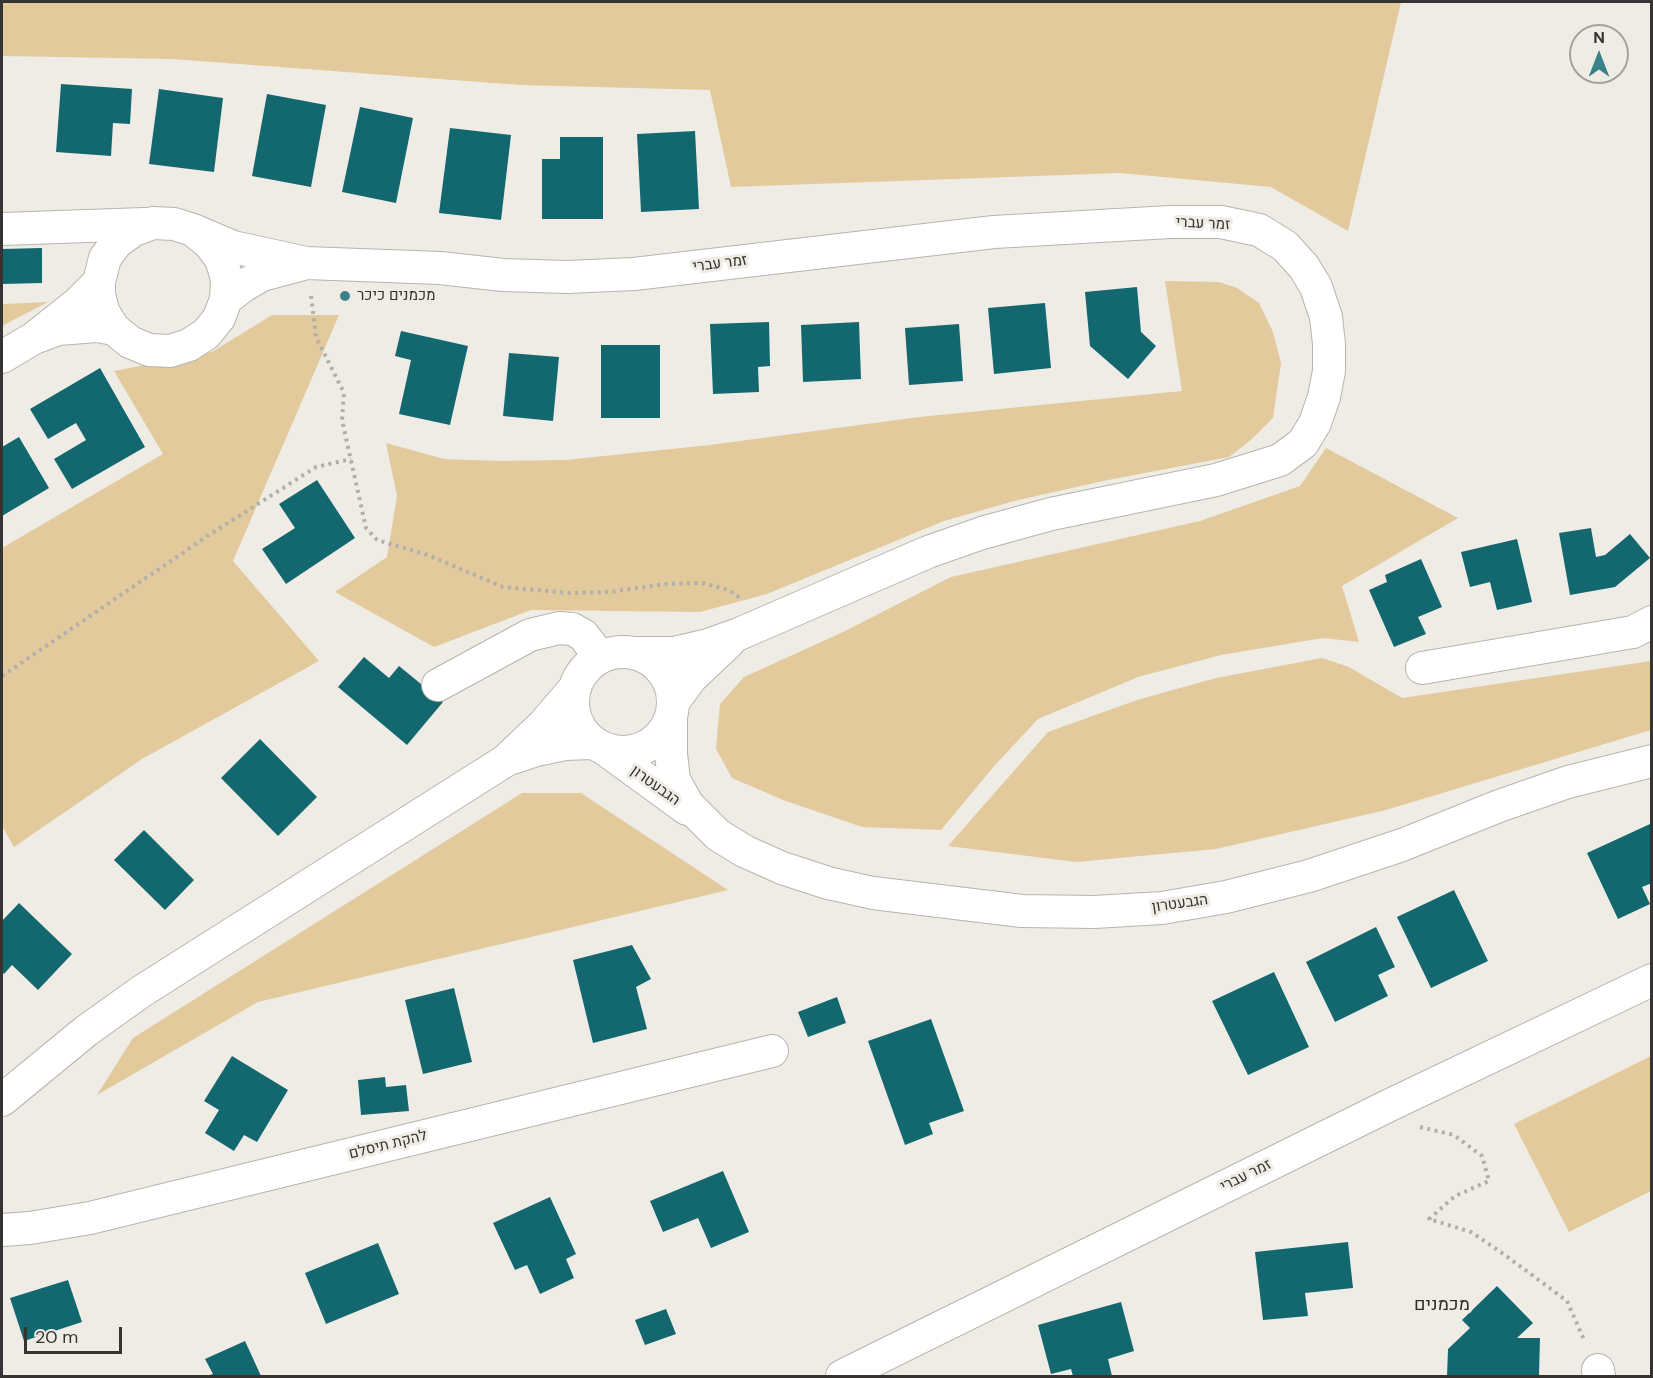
<!DOCTYPE html>
<html>
<head>
<meta charset="utf-8">
<style>
	body { margin:0 }
	#map { position:relative; width:1653px; height:1378px; overflow:hidden; background:#efece6; font-family:"DM Sans",sans-serif }
	canvas { display:block }
	.frame { position:absolute; inset:0; border:3px solid #353432; pointer-events:none }
	.north { position:absolute; left:1569px; top:24px; width:60px; height:60px; box-sizing:border-box; background:#efece6; border:2px solid #a5a29e; border-radius:50%; rotate:0deg; font-size:16px; font-weight:700; line-height:24px; text-align:center; color:#353432 }
	.north::after { content:''; display:block; margin:auto; width:21px; height:27px; background:#3a8289; clip-path:polygon(50% 0,100% 100%,50% 72%,0 100%) }
	.scale { position:absolute; left:24px; top:1327px; width:98px; height:27px; box-sizing:border-box; border:3px solid #353432; border-top:0; padding-left:8px; font-size:18px; line-height:21px; white-space:nowrap; color:#353432; -webkit-text-stroke:4px #efece6; paint-order:stroke }
</style>
</head>
<body>
<div id="map">
<canvas width="1653" height="1378"></canvas>
<div class="frame"></div>
<div class="north">N</div>
<div class="scale">20 m</div>
</div>
<script>
const context = document.querySelector('canvas').getContext('2d');
context.lineJoin = 'round';
function fill(path, color) { context.fillStyle = color; context.fill(path, 'evenodd'); }
const toPath = rows => new Path2D(rows.map(r => 'M' + r).join(''));
function strokePath(path, color, width, dash) { context.strokeStyle = color; context.lineWidth = width; context.lineCap = dash ? 'butt' : 'round'; context.setLineDash(dash || []); context.stroke(path); }
function drawText(font, color, halo, rows, align = 'center') {
  context.font = font + ' "DM Sans",Heebo,sans-serif'; context.lineWidth = 6; context.setLineDash([]); context.textBaseline = 'middle'; context.strokeStyle = halo; context.fillStyle = color; for (const [text, x, y, turn = 0] of rows) {
    context.save(); context.translate(x, y); context.rotate((+turn || 0) * Math.PI / 180); context.textAlign = isNaN(turn) ? turn : align; if (halo) context.strokeText(text, 0, 0); context.fillText(text, 0, 0); context.restore();
  }
}
fill(toPath([
	[2,2,1401,2,1348,231,1271,187,1120,173,731,187,710,90,520,85,172,59,2,56],
	[1165,281,1219,282,1237,288,1259,303,1273,332,1281,363,1273,418,1252,439,1229,457,1103,481,1014,501,944,521,767,594,700,612,531,610,434,647,335,592,387,557,397,496,386,443,444,459,499,461,565,460,710,445,919,417,1182,391],
	[48,302,2,326,2,304],
	[272,315,339,315,233,561,319,661,142,759,14,847,2,826,2,548,163,454,114,371,212,352],
	[1326,448,1458,518,1342,586,1359,642,1323,638,1221,655,1138,677,1038,719,995,765,941,830,862,827,783,800,732,778,716,749,720,704,744,677,841,633,951,577,1200,521,1300,486],
	[1322,658,1349,667,1402,698,1651,661,1651,730,1386,810,1216,849,1076,862,948,846,1048,732,1137,700,1216,678],
	[522,793,581,793,728,890,258,1002,97,1095,133,1038],
	[1651,1056,1651,1191,1569,1232,1514,1124]
]), '#e2ca9d');
fill(toPath([
	[61,84,132,89,130,124,113,123,111,156,56,152],
	[159,89,223,98,214,172,149,164],
	[267,94,326,105,311,187,252,176],
	[360,107,413,118,396,203,342,192],
	[450,128,511,135,501,220,439,213],
	[695,131,699,209,641,212,637,134],
	[560,137,603,137,603,219,542,219,542,159,560,159],
	[42,248,42,283,2,284,2,249],
	[1137,287,1141,332,1156,346,1128,379,1090,346,1085,292],
	[1045,303,1051,368,994,374,988,308],
	[769,322,770,366,758,367,759,392,713,394,710,324],
	[859,322,861,379,803,382,801,325],
	[959,324,963,381,909,385,905,328],
	[401,331,468,346,450,425,399,414,411,360,395,356],
	[601,345,660,345,660,418,601,418],
	[509,353,559,357,553,421,503,416],
	[100,368,145,447,72,489,54,459,86,440,76,423,48,439,30,409],
	[19,437,49,488,2,516,2,447],
	[317,480,355,538,286,584,262,549,295,528,279,504],
	[1591,528,1596,557,1605,555,1630,534,1650,558,1615,587,1570,595,1559,533],
	[1517,539,1532,602,1497,610,1490,582,1470,587,1461,552],
	[1421,559,1442,607,1418,617,1426,634,1394,647,1369,590,1387,582,1385,575],
	[364,657,389,678,399,666,443,702,407,745,338,687],
	[260,739,317,797,278,836,221,778],
	[1650,824,1652,883,1642,887,1650,904,1618,919,1587,853],
	[144,830,194,880,165,910,114,860],
	[1454,890,1488,961,1431,988,1397,917],
	[19,903,72,954,38,990,12,965,4,974,2,972,2,921],
	[1376,927,1395,967,1378,975,1388,996,1335,1022,1306,962],
	[632,945,651,979,636,987,647,1029,593,1043,573,960],
	[1274,972,1309,1047,1248,1075,1212,1001],
	[454,988,472,1062,423,1074,405,1000],
	[837,997,846,1023,808,1037,798,1012],
	[931,1019,964,1111,929,1123,933,1134,905,1145,868,1041],
	[232,1056,288,1090,257,1142,244,1135,234,1151,205,1133,219,1110,204,1101],
	[385,1077,386,1087,406,1085,409,1111,361,1115,358,1080],
	[723,1171,749,1232,711,1248,698,1218,663,1232,650,1201],
	[550,1197,576,1254,566,1259,574,1278,540,1294,527,1265,515,1270,493,1223],
	[1348,1242,1353,1288,1305,1293,1308,1316,1263,1320,1255,1252],
	[378,1243,399,1294,326,1324,305,1273],
	[68,1280,82,1322,24,1341,10,1298],
	[1497,1286,1533,1323,1517,1338,1540,1338,1539,1376,1447,1376,1448,1349,1470,1328,1462,1320],
	[1121,1302,1134,1351,1108,1359,1112,1376,1073,1376,1071,1369,1051,1374,1038,1325],
	[666,1309,676,1334,645,1345,635,1320],
	[245,1341,261,1376,207,1376,213,1374,205,1359]
]), '#136870');
const minor = toPath([
	[2,229,144,224],
	[193,230,233,247,306,263,440,268,503,275,567,277,634,274,994,232,1170,222,1221,222,1259,230,1285,246,1304,267,1316,287,1326,317,1329,344,1329,371,1324,397,1315,423,1303,443,1280,460,1216,480,1051,514,982,533,928,552,739,634,708,645,674,653,633,653],
	[226,299,243,286,262,275,303,264],
	[34,338,58,329,97,326,114,329,130,342,149,350,170,351,189,345,206,334,219,318,226,299,227,279,221,259,209,243,193,230,174,224,153,223,134,230,117,242,105,258,99,282,99,294,103,311,114,329],
	[2,357,34,338,78,303,99,282],
	'573 702a50 50 0 1 1 100 0a50 50 0 1 1-100 0Z',
	[1422,668,1633,632,1652,622],
	[438,685,530,635,559,628,572,629,583,635,600,657],
	[674,701,691,678,729,642],
	[671,717,671,754,674,780,688,805,718,835,744,851,782,868,828,883,873,893,1022,911,1094,912,1162,908,1226,897,1309,876,1402,845,1499,806,1568,782,1652,761],
	[606,750,687,809],
	[512,758,536,750,565,744,592,743],
	[2,1100,86,1031,142,991,505,761,544,724,574,689],
	[2,1230,30,1228,90,1218,772,1051],
	[1598,1370,1599,1376],
	[842,1376,1392,1104,1652,980]
]);
strokePath(minor, '#b7b4ae', 34);
strokePath(toPath([
	[311,296,316,337,344,393,342,420,366,528,377,540,428,555,503,587,569,593,610,592,666,584,702,583,729,590,740,598],
	[2,676,209,535,316,467,351,459],
	[1420,1127,1454,1135,1482,1156,1489,1181,1455,1196,1429,1219,1471,1232,1505,1255,1567,1301,1585,1342]
]), '#b1afaa', 4, [3, 4.5]);
strokePath(minor, '#fff', 32);
for (const [x, y, r, color] of [
	[345,296,6,"#3a8289"]
]) { const dot = new Path2D(); dot.arc(x, y, r, 0, 2 * Math.PI); context.fillStyle = color; context.fill(dot); strokePath(dot, '#efece6', 2); }
drawText('15px', '#353432', '#efece6', [
	["זמר עברי",1203,224,3],
	["זמר עברי",720,264,-7],
	["הגבעטרון",655,786,36],
	["הגבעטרון",1180,904,-8],
	["להקת תיסלם",388,1145,-14],
	["זמר עברי",1246,1176,-26]
]);
drawText('15px', '#353432', '#efece6', [
	["מכמנים כיכר",357,296]
], 'left');
drawText('18px', '#2f2d28', '#efece6', [
	["מכמנים",1442,1305]
]);
</script>
</body>
</html>
